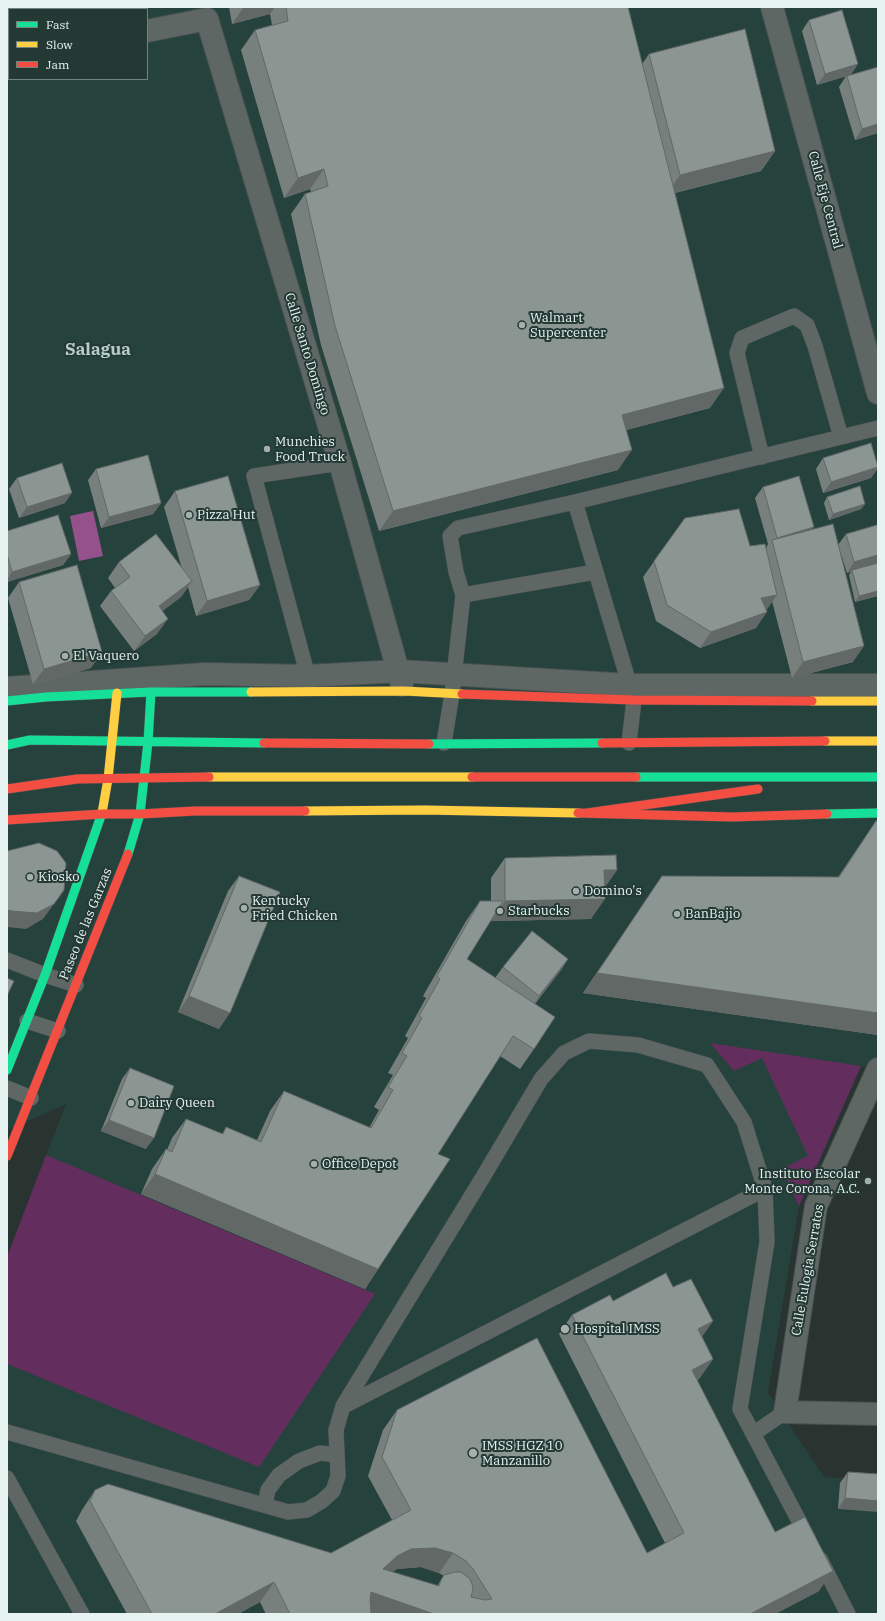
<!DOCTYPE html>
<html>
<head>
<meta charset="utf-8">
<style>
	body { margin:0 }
	#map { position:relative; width:885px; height:1621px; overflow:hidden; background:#293431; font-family:"IBM Plex Serif",serif }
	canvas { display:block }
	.frame { position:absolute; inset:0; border:8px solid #e6f3f0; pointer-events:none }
	.legend { position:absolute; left:8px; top:8px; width:140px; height:72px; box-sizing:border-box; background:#243934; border:1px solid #72837f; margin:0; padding:5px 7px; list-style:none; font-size:12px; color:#e6f3f0 }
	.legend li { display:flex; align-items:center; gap:8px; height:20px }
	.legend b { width:20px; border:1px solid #72837f }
</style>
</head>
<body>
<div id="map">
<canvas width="885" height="1621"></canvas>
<div class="frame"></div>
<ul class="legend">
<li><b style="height:5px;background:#16e098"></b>Fast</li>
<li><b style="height:5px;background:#ffcf43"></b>Slow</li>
<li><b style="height:5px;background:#f24e42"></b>Jam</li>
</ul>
</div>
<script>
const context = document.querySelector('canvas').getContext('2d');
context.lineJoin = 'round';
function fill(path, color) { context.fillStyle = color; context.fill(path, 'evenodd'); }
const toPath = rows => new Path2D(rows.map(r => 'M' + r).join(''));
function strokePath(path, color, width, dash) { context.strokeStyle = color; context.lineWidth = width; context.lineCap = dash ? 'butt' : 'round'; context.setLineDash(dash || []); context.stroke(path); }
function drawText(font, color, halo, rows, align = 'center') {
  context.font = font + ' "IBM Plex Serif",serif'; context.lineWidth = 4; context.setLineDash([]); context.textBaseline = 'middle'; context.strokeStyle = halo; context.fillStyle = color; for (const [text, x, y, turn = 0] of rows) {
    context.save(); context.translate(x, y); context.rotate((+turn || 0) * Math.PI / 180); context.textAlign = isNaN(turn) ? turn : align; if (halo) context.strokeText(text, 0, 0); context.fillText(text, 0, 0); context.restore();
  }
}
fill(toPath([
	[7,7,878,7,878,1069,861,1066,799,1206,768,1393,824,1477,878,1481,878,1614,7,1614,7,1257,66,1104,7,1130],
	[9,9,147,9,147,79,9,79]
]), '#26423c');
fill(toPath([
	[710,1043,861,1066,799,1206,781,1169,808,1156,762,1058,734,1071],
	[46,1155,375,1294,259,1467,7,1364,7,1257]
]), '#632e5d');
fill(toPath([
	[93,511,103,556,79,561,70,516]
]), '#94518b');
const lane = toPath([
	[762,457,737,353,742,338,794,316,807,325,815,346,841,437],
	[575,502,878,428],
	[463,595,595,572],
	[310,684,254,476,340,463],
	[444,743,452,694,463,595,456,572,450,536,458,528,575,502,634,700,629,743],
	[7,960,45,975,76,985],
	[27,1021,58,1031],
	[7,1088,31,1098],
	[344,1406,765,1189],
	[7,1432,288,1512,307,1510,322,1501,333,1491,338,1476,336,1430,343,1406,483,1177,541,1079,564,1053,589,1041,638,1045,707,1065,744,1122,765,1189,767,1242,740,1409,808,1538],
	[753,1434,785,1412],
	[7,1478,82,1614],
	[265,1504,268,1490,279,1475,299,1461,320,1453,337,1455],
	[820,1559,848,1614]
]);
const street = toPath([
	[772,7,878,393],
	[147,31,207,19,340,463,402,685],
	[7,58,9,58],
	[7,688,205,674,308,676,399,671,629,685,878,685],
	[878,1069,816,1206,785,1412,878,1414]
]);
const fast = toPath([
	[7,701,46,697,151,692,251,692],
	[429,744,602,743],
	[7,745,30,740,264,743],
	[636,777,878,777],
	[827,814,878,813],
	[128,854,140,814,148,742,151,692],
	[7,1070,45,975,102,813]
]);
const slow = toPath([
	[251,692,404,691,462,694],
	[812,701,878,701],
	[825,741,878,741],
	[209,777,472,777],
	[305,811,424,810,578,813],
	[102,813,108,779,117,693]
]);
const jam = toPath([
	[462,694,634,700,812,701],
	[264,743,429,744],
	[602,743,825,741],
	[472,777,636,777],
	[7,789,77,779,209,777],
	[578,813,732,817,827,814],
	[587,813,758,789],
	[7,820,102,814,140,814,195,811,305,811],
	[7,1156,128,854]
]);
strokePath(lane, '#485250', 16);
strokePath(street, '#485250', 24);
strokePath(fast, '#485250', 10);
strokePath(slow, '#485250', 10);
strokePath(jam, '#485250', 10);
strokePath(lane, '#5f6765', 15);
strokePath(street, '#5f6765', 22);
strokePath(fast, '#16e098', 9);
strokePath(slow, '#ffcf43', 9);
strokePath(jam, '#f24e42', 9);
fill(toPath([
	[229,7,628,7,642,64,649,54,775,151,761,171,675,193,710,408,626,430,618,470,379,531,321,345,291,214,305,194,311,192,310,189,284,198,241,50,255,30,272,25,270,14,232,24],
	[809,20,851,75,878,67,878,133,855,140,839,87,846,76,817,85,802,31],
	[823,458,878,466,878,468,871,478,823,493,816,469],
	[96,469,161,503,153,514,101,528,88,480],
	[17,478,65,503,19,518,9,489],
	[763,487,812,529,838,545,846,534,878,596,855,602,849,575,851,572,847,573,839,548,853,662,792,678,772,601,766,610,756,628,700,648,656,621,643,577,685,518,750,546,766,548,768,544,755,498],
	[175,491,260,585,249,600,196,616,188,587,181,597,162,611,157,634,134,651,100,606,111,591,115,588,108,578,119,562,182,569,164,507],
	[827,497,865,504,861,509,829,520,824,503],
	[7,531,71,554,63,565,7,582],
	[19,582,91,668,33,684,8,598],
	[876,821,878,821,878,1035,583,993,662,876,838,877],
	[505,858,617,870,604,888,591,919,491,921,491,919,467,959,495,978,503,967,568,959,561,970,535,1004,534,1049,520,1069,500,1056,438,1154,378,1269,365,1289,141,1194,152,1169,166,1149,167,1150,172,1138,186,1119,222,1134,226,1127,257,1140,270,1111,284,1091,369,1128,379,1110,374,1107,393,1075,388,1073,408,1038,405,1036,426,998,423,996,466,921,480,901,491,901,491,878],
	[239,876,219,1029,178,1012,228,891],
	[130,1068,146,1149,101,1131,122,1079],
	[673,1287,713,1321,702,1336,713,1359,699,1379,697,1380,775,1532,819,1591,775,1614,266,1614,260,1602,238,1614,127,1614,76,1521,82,1510,95,1490,331,1553,392,1520,368,1476,383,1430,397,1410,647,1553,665,1543,559,1334,572,1315,613,1301],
	[421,1567,439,1573,444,1576,437,1586,392,1572,397,1569],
	[848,1472,878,1474,838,1509,840,1483]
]), '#78807e');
fill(toPath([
	[244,7,275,7,270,14,232,24],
	[858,64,851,75,817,85,825,74],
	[878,124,878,133,855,140,862,129],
	[775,151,761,171,666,195,680,175],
	[324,169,310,189,284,198,298,178],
	[724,388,710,408,608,435,622,415],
	[632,450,618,470,379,531,393,511],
	[878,467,871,478,823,493,831,482],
	[72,493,65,503,19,518,27,507],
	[161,503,153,514,101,528,109,517],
	[865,504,861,509,829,520,833,514],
	[814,527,806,538,777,538],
	[71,554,63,565,7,582,7,580,12,572],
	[878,555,878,564,852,570,851,572,847,573,854,562],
	[192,581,181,597,148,622,159,606],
	[260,585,249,600,196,616,207,601],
	[878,591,878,596,855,602,859,596],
	[777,595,766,611,761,598],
	[767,612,756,628,700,648,711,632],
	[168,619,157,634,134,651,145,636],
	[864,646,853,662,792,678,803,662],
	[102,652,91,668,33,684,44,669],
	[604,870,617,870,603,890],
	[605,899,591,919,491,921,505,901],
	[54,904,43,919,26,929,7,927,7,910],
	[568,959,561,970,532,1007,539,996],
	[597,973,878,1013,878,1035,583,993],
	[189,996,230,1013,219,1029,178,1012],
	[109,1120,154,1138,146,1149,101,1131],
	[155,1174,378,1269,365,1289,141,1194],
	[713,1321,699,1341,698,1329],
	[713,1359,699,1379,678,1389,692,1370],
	[845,1498,878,1501,878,1512,838,1509],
	[435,1548,453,1553,439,1573,421,1567,397,1569,383,1576,383,1569,397,1556,411,1549],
	[833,1571,819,1591,775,1614,750,1614],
	[274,1582,260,1602,238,1614,215,1614],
	[371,1592,434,1614,362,1614]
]), '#616866');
const building = toPath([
	[286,7,628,7,724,388,622,415,632,450,393,511,335,326,305,194,328,186,324,169,298,178,255,30,288,21,286,7],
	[842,10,858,64,825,74,809,20,842,10],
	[745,29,775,151,680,175,649,54,745,29],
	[878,67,878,124,862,129,847,76,878,67],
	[871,443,878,467,831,482,823,458,871,443],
	[148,455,161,503,109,517,96,469,148,455],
	[62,463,72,493,27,507,17,478,62,463],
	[228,476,260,585,207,601,175,491,228,476],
	[799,476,814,527,777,538,763,487,799,476],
	[860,486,865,504,833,514,827,497,860,486],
	[739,509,750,546,765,544,777,595,761,598,767,612,711,632,667,605,654,561,685,518,739,509],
	[58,515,71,554,12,572,7,554,7,531,58,515],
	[833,524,864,646,803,662,772,540,833,524],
	[877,525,878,528,878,555,854,562,846,534,877,525],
	[156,534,192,581,159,606,168,619,145,636,111,591,130,577,119,562,156,534],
	[878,563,878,591,859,596,852,570,878,563],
	[77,565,102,652,44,669,19,582,77,565],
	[876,821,878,821,878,1013,597,973,662,876,839,877,876,821],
	[39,843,57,851,66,863,64,890,54,904,37,913,11,911,7,910,7,851,39,843],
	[616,855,617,870,604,870,605,899,505,901,505,858,616,855],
	[239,876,280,892,230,1013,189,996,239,876],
	[480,901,503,901,467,959,555,1017,534,1049,513,1036,438,1154,450,1159,378,1269,155,1174,166,1149,172,1152,186,1119,223,1134,226,1127,261,1142,284,1091,371,1128,393,1090,388,1087,407,1056,402,1053,422,1018,419,1016,440,979,437,976,480,901],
	[532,931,568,959,539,996,503,967,532,931],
	[7,978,14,981,7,996,7,978],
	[130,1068,174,1086,154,1138,109,1120,130,1068],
	[666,1273,673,1287,691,1279,713,1321,698,1329,713,1359,692,1370,775,1532,805,1517,833,1571,750,1614,434,1614,371,1592,370,1599,371,1614,290,1614,274,1582,215,1614,152,1614,90,1501,95,1490,108,1484,331,1553,411,1510,382,1457,397,1410,537,1338,647,1553,684,1533,572,1315,610,1295,613,1301,666,1273],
	[435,1548,453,1553,466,1561,473,1569,492,1599,485,1600,471,1597,473,1589,472,1584,470,1579,461,1572,455,1572,444,1575,441,1580,439,1586,383,1569,397,1556,411,1549,435,1548],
	[848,1472,878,1474,878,1501,845,1498,848,1472]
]);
fill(building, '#8b9592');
strokePath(building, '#616866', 1);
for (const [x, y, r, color] of [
	[522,325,4,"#a4b0ad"],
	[267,449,4,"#a4b0ad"],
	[189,515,4,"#a4b0ad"],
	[65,656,4,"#a4b0ad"],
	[30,877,4,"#a4b0ad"],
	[576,891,4,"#a4b0ad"],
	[244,908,4,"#a4b0ad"],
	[500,911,4,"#a4b0ad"],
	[677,914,4,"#a4b0ad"],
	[131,1103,4,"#a4b0ad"],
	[314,1164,4,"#a4b0ad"],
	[868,1181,4,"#a4b0ad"],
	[565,1329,5,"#a4b0ad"],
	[473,1453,5,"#a4b0ad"]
]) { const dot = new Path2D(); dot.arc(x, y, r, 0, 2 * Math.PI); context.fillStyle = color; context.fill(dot); strokePath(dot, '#243934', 1.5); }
drawText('13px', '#e6f3f0', '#243934', [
	["Calle Eje Central",825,200,75],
	["Calle Santo Domingo",307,354,73],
	["Paseo de las Garzas",86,924,-68],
	["Calle Eulogia Serratos",808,1270,-80]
]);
drawText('13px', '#e6f3f0', '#243934', [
	["Walmart",530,318],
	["Supercenter",530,333],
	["Munchies",275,442],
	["Food Truck",275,457],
	["Pizza Hut",197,515],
	["El Vaquero",73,656],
	["Kiosko",38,877],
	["Domino's",584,891],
	["Kentucky",252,901],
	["Fried Chicken",252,916],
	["Starbucks",508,911],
	["BanBajio",685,914],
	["Dairy Queen",139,1103],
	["Office Depot",322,1164],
	["Instituto Escolar",860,1174,"right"],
	["Monte Corona, A.C.",860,1189,"right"],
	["Hospital IMSS",574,1329],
	["IMSS HGZ 10",482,1446],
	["Manzanillo",482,1461]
], 'left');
drawText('bold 17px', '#b5cec8', '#243934', [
	["Salagua",98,350]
]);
</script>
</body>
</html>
